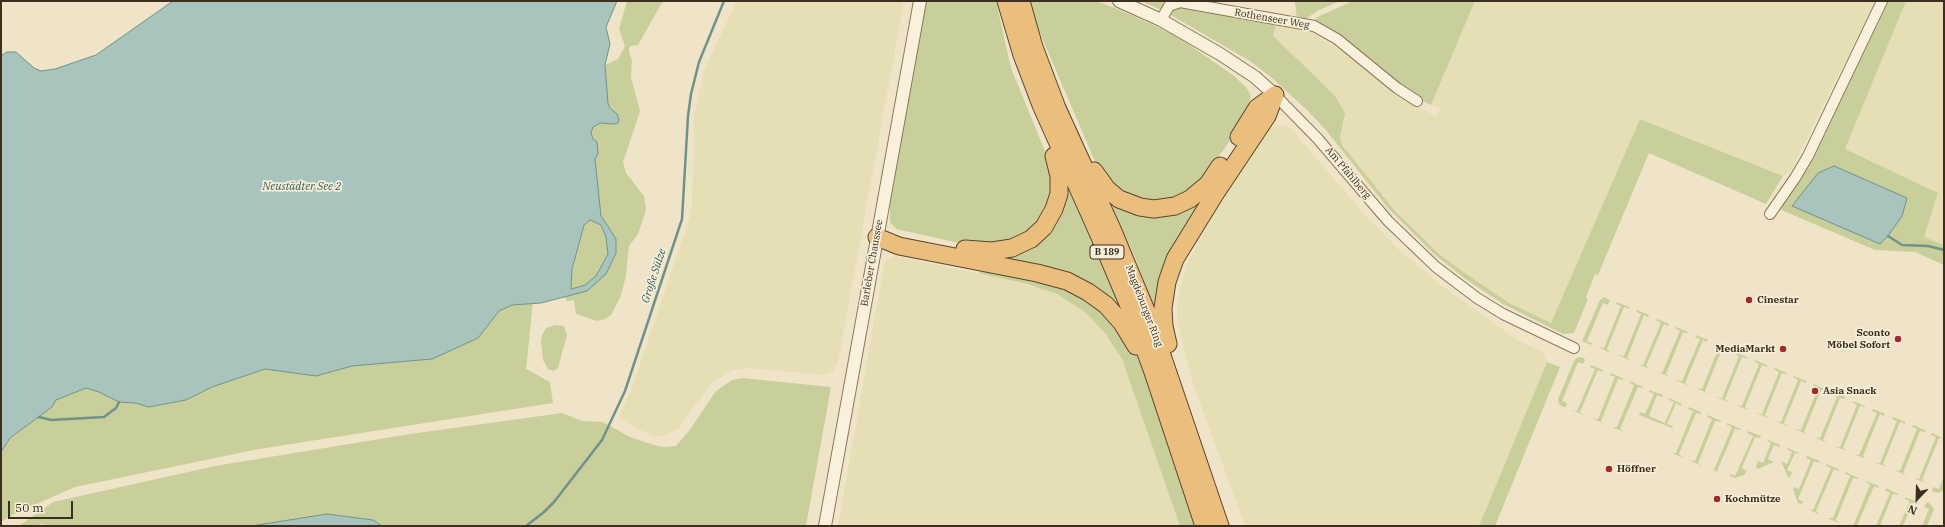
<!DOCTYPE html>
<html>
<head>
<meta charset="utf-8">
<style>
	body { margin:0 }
	#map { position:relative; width:1945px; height:527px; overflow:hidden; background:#f0e4c8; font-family:"IBM Plex Serif",serif }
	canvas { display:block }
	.frame { position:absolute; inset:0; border:2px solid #3d2e20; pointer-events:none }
	.north { position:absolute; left:1897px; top:479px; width:40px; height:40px; -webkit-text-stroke:3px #f7eed8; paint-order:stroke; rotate:203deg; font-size:11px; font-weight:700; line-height:16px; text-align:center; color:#3d2e20 }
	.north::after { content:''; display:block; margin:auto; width:14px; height:18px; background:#3d2e20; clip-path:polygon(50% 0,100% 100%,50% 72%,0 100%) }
	.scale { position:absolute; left:8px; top:501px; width:65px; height:18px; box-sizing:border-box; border:2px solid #3d2e20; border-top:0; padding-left:5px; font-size:12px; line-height:14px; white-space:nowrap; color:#3d2e20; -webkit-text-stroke:3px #f7eed8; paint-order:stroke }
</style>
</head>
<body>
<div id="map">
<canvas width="1945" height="527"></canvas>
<div class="frame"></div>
<div class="north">N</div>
<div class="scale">50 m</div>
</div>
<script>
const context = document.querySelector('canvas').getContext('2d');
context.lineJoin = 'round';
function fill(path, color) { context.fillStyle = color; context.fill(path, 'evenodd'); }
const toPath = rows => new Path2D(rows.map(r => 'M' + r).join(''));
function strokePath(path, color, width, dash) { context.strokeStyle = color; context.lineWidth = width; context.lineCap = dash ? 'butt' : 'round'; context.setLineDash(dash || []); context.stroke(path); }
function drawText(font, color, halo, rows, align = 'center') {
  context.font = font + ' "IBM Plex Serif",serif'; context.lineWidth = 3.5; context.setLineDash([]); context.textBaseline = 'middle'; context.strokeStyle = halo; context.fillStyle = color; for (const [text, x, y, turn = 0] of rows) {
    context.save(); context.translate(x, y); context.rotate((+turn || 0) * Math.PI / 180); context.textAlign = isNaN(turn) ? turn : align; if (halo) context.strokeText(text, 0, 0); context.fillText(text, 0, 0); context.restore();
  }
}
fill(toPath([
	[737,1,904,1,838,362,833,371,823,375,748,368,733,370,711,383,678,429,663,436,653,436,634,427,619,416,632,388,689,220,692,207,694,117,704,70],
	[1475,1,1875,1,1791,170,1783,176,1640,119,1551,324,1509,303,1459,269,1439,254,1395,211,1342,145,1340,135,1345,119,1335,96,1273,36,1276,24,1312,33,1341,51,1395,94,1437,117,1440,108,1431,105],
	[1906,1,1944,1,1944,245,1924,237,1938,193,1844,149],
	[1276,125,1285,126,1292,130,1361,210,1398,249,1442,286,1519,341,1543,352,1547,362,1479,526,1245,526,1191,378,1178,326,1177,310,1180,287,1187,264,1227,189,1267,131],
	[896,256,1004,279,1049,291,1065,298,1085,312,1105,333,1122,359,1180,526,838,526,884,265,887,260]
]), '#e6deb5');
fill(toPath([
	[627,1,663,1,638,45,630,46,629,51,632,61,631,77,640,111,623,162,626,173,644,196,646,210,638,234,629,246,626,276,620,298,611,315,605,319,597,321,576,314,574,300,567,301,565,296,587,291,616,253,604,221,601,216,595,159,597,154,591,133,593,127,600,123,614,124,618,123,619,120,608,103,605,65,618,59,625,46,619,29],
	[926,1,996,1,1011,68,1051,166,1052,198,1036,226,1016,240,968,245,896,229,890,222,890,201],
	[1031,1,1096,1,1120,10,1164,30,1187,43,1234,76,1246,87,1251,96,1246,114,1225,148,1200,180,1187,192,1174,198,1155,201,1126,196,1099,171,1040,33,1031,9],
	[1141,1,1167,1,1162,8,1159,9],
	[1295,1,1340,1,1317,11,1306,19,1297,21],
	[1353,1,1475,1,1431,105,1408,94,1312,23,1317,17],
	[1887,1,1906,1,1845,149,1938,193,1924,237,1944,245,1944,265,1915,252,1875,250,1779,209,1805,171],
	[1179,6,1276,24,1273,36,1320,81,1335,96,1341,106,1345,114,1340,137,1342,145,1395,211,1439,254,1459,269,1509,303,1551,323,1640,119,1783,176,1766,204,1649,153,1598,275,1595,274,1586,297,1588,299,1574,333,1563,334,1503,304,1464,278,1433,253,1388,208,1325,129,1306,109,1272,78,1250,61,1169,14,1170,11],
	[1064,180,1100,257,1123,312,1106,301,957,252,1022,249],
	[1209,189,1191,222,1157,313,1135,257,1110,201,1135,210],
	[590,220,601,225,606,237,608,254,596,276,585,285,571,289,572,269,584,225],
	[999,269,1048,278,1095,300,1133,347,1143,370,1194,526,1180,526,1122,359,1105,333,1085,312,1057,294,1027,284,977,273],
	[1604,297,1610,300,1608,305,1603,303,1587,341,1592,343,1592,345,1582,341,1600,300],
	[533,302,526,369,550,382,553,403,259,449,75,487,12,515,1,522,1,452,10,438,52,407,56,400,86,388,99,392,119,402,135,403,149,407,186,400,212,387,265,369,316,376,352,366,432,359,478,338,499,311,512,305],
	[1617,302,1629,307,1629,309,1624,307,1607,349,1611,353,1598,347,1604,348,1621,306,1616,304],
	[1637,310,1649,315,1648,317,1644,315,1627,358,1631,361,1618,355,1624,356,1641,314,1636,312],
	[1657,319,1669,324,1668,326,1664,324,1646,366,1650,369,1637,364,1643,365,1661,323,1656,320],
	[555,325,564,326,567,335,558,368,554,371,548,369,543,360,541,342,542,335,546,328],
	[1676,327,1688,332,1687,333,1683,332,1666,374,1670,377,1657,372,1662,373,1680,331,1675,328],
	[1696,335,1708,340,1707,342,1703,340,1685,383,1689,386,1676,380,1682,381,1700,339,1695,337],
	[1715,343,1727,348,1727,350,1722,349,1705,391,1709,394,1696,388,1702,389,1719,347,1714,345],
	[1735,352,1747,357,1747,359,1742,357,1725,399,1729,402,1716,397,1722,398,1739,356,1734,353],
	[1579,357,1584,358,1585,360,1583,364,1578,362,1562,401,1567,403,1566,407,1563,407,1559,404,1558,399,1575,359],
	[1755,360,1767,365,1767,367,1762,365,1745,407,1749,410,1736,405,1742,406,1759,364,1754,361],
	[1547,362,1560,367,1495,526,1479,526],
	[1591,365,1603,370,1602,372,1598,370,1580,412,1584,415,1572,410,1577,411,1595,369,1590,367],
	[1775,368,1787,373,1787,375,1782,373,1765,415,1769,418,1756,413,1762,414,1779,372,1774,369],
	[1611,373,1624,379,1623,380,1618,379,1601,421,1605,424,1592,418,1598,419,1615,377,1610,375],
	[1794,376,1806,381,1806,383,1801,381,1784,423,1788,426,1775,421,1781,422,1798,380,1793,377],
	[742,378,831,387,806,526,382,526,373,520,327,514,251,526,53,526,41,524,40,526,19,526,53,502,215,466,410,434,562,413,582,421,603,422,630,437,654,445,664,447,676,446,689,431,716,391,732,380],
	[1630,381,1643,387,1642,388,1638,387,1620,429,1624,432,1612,427,1617,427,1634,385,1630,383],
	[1814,384,1826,390,1826,391,1821,390,1804,432,1808,435,1795,429,1801,430,1818,388,1813,386],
	[1649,390,1663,395,1662,397,1657,395,1649,416,1665,423,1674,402,1669,400,1669,398,1682,404,1681,406,1676,403,1667,424,1673,426,1672,428,1639,415,1640,412,1645,414,1654,394,1649,392],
	[1833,392,1845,397,1845,399,1840,398,1823,440,1827,443,1814,437,1820,438,1837,397,1832,394],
	[1853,401,1865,406,1865,407,1860,406,1843,448,1847,451,1834,446,1840,447,1857,405,1852,402],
	[1689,407,1701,412,1701,414,1696,413,1679,454,1683,458,1670,452,1676,453,1693,411,1688,409],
	[1873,409,1885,414,1884,416,1880,414,1863,456,1866,459,1853,454,1859,455,1877,413,1872,411],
	[1708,415,1721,421,1720,422,1715,421,1698,463,1702,466,1689,460,1695,461,1712,419,1707,417],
	[1893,417,1905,422,1905,424,1900,422,1883,464,1887,467,1874,462,1880,463,1897,421,1892,419],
	[1727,423,1741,429,1740,430,1735,429,1717,471,1722,474,1709,468,1714,470,1732,427,1727,425],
	[1913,425,1925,430,1925,432,1920,431,1903,473,1907,476,1894,470,1900,471,1917,429,1912,427],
	[1748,431,1761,436,1760,438,1755,437,1742,468,1747,471,1744,475,1735,478,1730,476,1730,474,1735,476,1753,436,1747,433],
	[1932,433,1944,439,1939,438,1922,480,1926,483,1913,478,1919,479,1936,437,1931,435],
	[1768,440,1780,445,1780,447,1774,445,1768,459,1774,462,1758,469,1756,467,1758,461,1763,463,1771,443,1767,441],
	[1788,448,1799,453,1799,454,1795,453,1787,470,1792,472,1790,477,1788,477,1781,461,1787,464,1792,452,1787,449],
	[1807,456,1820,461,1819,463,1814,461,1798,499,1803,502,1802,504,1798,503,1793,490,1794,487,1799,489,1811,460,1806,458],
	[1826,464,1839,469,1838,471,1834,469,1816,511,1820,515,1808,509,1813,510,1831,468,1826,466],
	[1846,472,1858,478,1858,479,1853,478,1836,520,1839,523,1827,518,1833,518,1850,476,1845,474],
	[1944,476,1943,491,1938,493,1934,492,1932,491,1933,487,1939,489],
	[1866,481,1879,486,1878,488,1874,486,1857,526,1853,526,1870,485,1866,482],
	[1886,488,1898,494,1898,495,1893,494,1880,526,1876,526,1890,493,1885,490],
	[1905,497,1918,502,1917,504,1913,502,1903,526,1899,526,1910,501,1905,499],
	[1928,502,1932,506,1934,510,1927,526,1922,526,1929,509,1924,507,1926,503]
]), '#c9cf9b');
const water = toPath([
	[173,1,617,1,606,27,610,44,605,65,608,103,610,108,617,114,619,120,618,123,614,124,600,123,593,127,591,133,593,139,597,142,598,154,595,159,601,216,616,239,616,253,606,274,587,291,541,303,512,305,499,311,478,338,432,359,352,366,316,376,265,369,212,387,186,400,149,407,135,403,119,402,99,392,86,388,56,400,52,407,10,438,1,452,1,56,7,52,16,52,34,68,41,71,55,69,96,55,173,1],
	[590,220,601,225,606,237,608,254,596,276,585,285,571,289,572,269,584,225,590,220],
	[1834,166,1907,198,1902,216,1888,236,1880,244,1792,206,1818,173,1834,166],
	[327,514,373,520,382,526,251,526,327,514]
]);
fill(water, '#a9c4bc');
strokePath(water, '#6f938a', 1);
strokePath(toPath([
	[1888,236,1902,245,1928,246,1944,250],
	[39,417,51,420,104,417,116,408,119,402],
	[526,526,544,512,554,502,602,440,625,391,682,219,688,116,691,94,699,62,724,1]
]), '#6f938a', 2.5);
const minor = toPath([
	[1161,20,1169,6,1180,2,1314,26,1337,39,1397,88,1417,101],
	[1275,95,1318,139,1388,221,1436,267,1477,298,1503,314,1574,348],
	[1770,214,1795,178,1808,156,1882,1]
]);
const tertiary = toPath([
	[1119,1,1161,20,1220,54,1255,77,1275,95],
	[825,526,920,1]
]);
const trunk = toPath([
	[1006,1,1022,55,1041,105,1099,235,1129,306,1153,372,1204,526],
	[1021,1,1034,47,1057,108,1112,229,1150,320,1220,526],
	[1239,137,1257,108,1275,95],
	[1094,171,1107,189,1119,199,1140,207,1154,209,1175,206,1190,199,1208,184,1220,166],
	[877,237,899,246,1037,273,1067,281,1088,292,1106,305,1122,323,1136,346],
	[965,249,992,251,1012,248,1031,239,1044,227,1054,209,1059,194,1059,176,1054,156],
	[1168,344,1164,326,1163,308,1167,282,1175,259,1215,194,1267,116,1275,95]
]);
strokePath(minor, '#8d765c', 12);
strokePath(tertiary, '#8d765c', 14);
strokePath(trunk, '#5b4430', 19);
strokePath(minor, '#faf1dc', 10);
strokePath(tertiary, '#faf1dc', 12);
strokePath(trunk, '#eabe7c', 17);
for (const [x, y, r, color] of [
	[1749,300,4,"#9e2a2b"],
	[1898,339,4,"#9e2a2b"],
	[1783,349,4,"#9e2a2b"],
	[1815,391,4,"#9e2a2b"],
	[1609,469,4,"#9e2a2b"],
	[1717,499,4,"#9e2a2b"]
]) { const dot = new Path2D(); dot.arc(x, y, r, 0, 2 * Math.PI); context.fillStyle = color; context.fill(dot); strokePath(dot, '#f7eed8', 1.5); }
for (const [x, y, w] of [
	[1107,252,34]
]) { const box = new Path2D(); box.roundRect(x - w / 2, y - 7, w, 14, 3); context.fillStyle = '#f7eed8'; context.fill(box); strokePath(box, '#3d2e20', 1); }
drawText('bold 9px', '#3d2e20', null, [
	["B 189",1107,252]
]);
drawText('10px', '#3d2e20', '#f7eed8', [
	["Rothenseer Weg",1272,19,10],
	["Am Pfahlberg",1348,173,50],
	["Barleber Chaussee",872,263,-80],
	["Magdeburger Ring",1144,306,69]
]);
drawText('bold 10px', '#3d2e20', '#f7eed8', [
	["Cinestar",1757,300],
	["Sconto",1890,333,"right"],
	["Möbel Sofort",1890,345,"right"],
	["MediaMarkt",1775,349,"right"],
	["Asia Snack",1823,391],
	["Höffner",1617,469],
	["Kochmütze",1725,499]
], 'left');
drawText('italic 11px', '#2f5d5a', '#f7eed8', [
	["Neustädter See 2",302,187],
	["Große Sülze",654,276,-72]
]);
</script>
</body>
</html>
